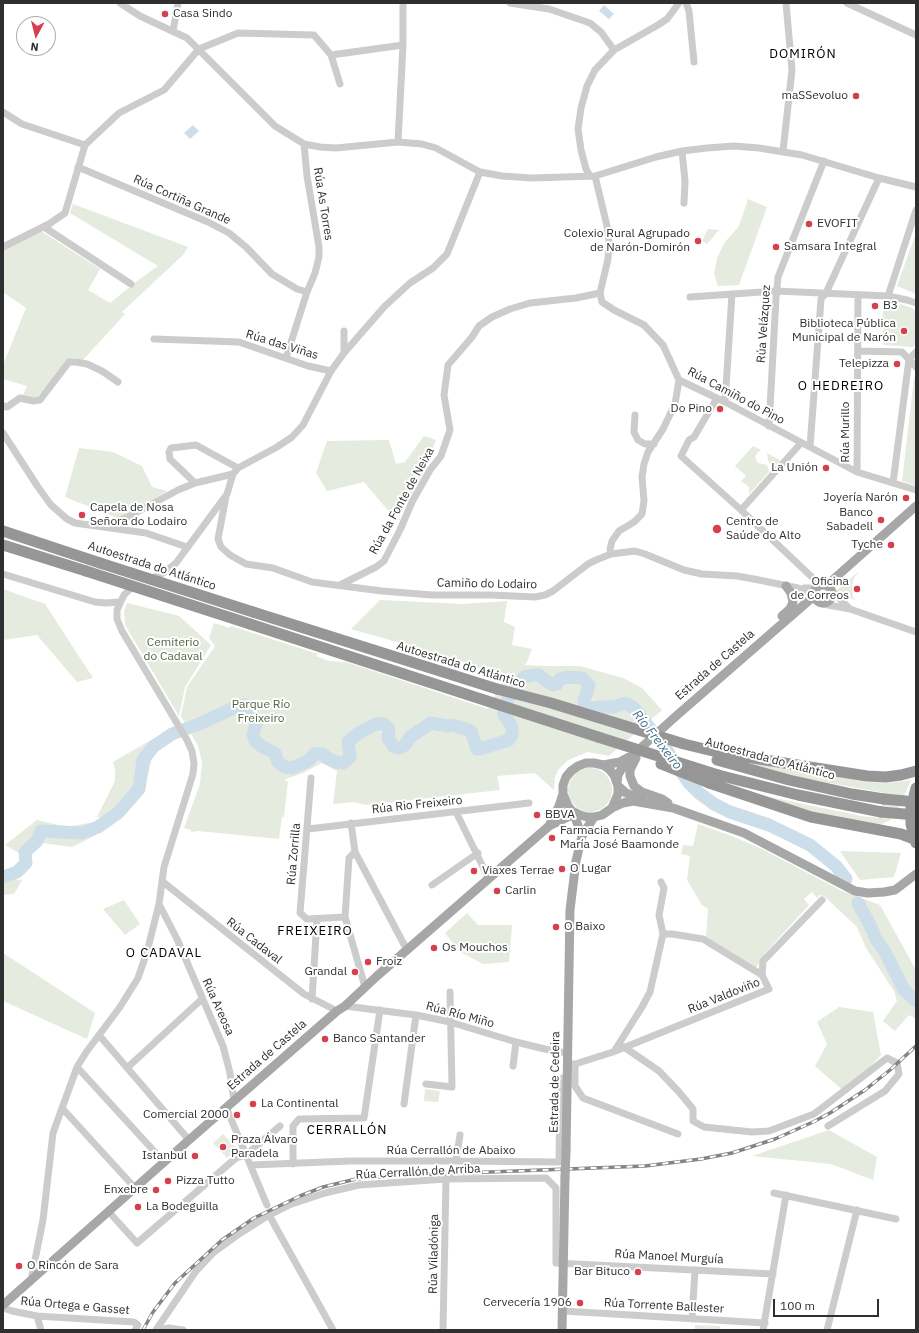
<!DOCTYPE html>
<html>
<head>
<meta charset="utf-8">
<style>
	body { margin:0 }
	#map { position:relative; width:919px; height:1333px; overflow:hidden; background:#fff; font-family:"IBM Plex Sans",sans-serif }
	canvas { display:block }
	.frame { position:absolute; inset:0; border:4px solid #2f2f2f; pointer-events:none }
	.north { position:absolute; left:16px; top:16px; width:40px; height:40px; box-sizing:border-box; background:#fff; border:1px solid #acacac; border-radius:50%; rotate:187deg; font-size:11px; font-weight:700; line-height:16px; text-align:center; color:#2f2f2f }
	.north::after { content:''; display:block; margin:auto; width:14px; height:18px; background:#d73f4d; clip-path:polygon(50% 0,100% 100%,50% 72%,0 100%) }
	.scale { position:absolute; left:773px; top:1299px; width:106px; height:18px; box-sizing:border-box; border:2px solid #2f2f2f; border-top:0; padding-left:5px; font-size:12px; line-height:14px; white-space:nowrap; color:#2f2f2f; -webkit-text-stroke:3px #fff; paint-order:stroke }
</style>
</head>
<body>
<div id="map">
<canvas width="919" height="1333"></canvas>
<div class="frame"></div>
<div class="north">N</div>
<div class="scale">100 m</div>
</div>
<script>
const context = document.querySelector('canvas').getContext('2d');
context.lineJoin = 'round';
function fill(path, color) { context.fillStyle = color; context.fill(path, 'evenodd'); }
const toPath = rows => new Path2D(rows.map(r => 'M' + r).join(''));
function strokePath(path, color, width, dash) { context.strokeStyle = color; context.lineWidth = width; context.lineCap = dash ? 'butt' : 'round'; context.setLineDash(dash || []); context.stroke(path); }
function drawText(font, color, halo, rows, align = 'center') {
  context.font = font + ' "IBM Plex Sans",sans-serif'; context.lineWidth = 4; context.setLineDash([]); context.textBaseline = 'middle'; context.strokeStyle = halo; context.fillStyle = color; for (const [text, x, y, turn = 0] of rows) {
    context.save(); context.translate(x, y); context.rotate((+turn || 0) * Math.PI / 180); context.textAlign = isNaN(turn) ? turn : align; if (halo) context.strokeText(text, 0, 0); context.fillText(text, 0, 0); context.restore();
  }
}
fill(toPath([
	[748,199,767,207,739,285,718,286,714,274,717,258,725,242,739,226],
	[73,204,188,247,183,255,122,312,125,314,83,360,75,358,70,359,37,397,34,398,23,395,27,386,3,379,3,365,26,308,3,292,3,249,41,231,100,269,88,290,110,303,136,282,158,266,70,213],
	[708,229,719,230,707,244,702,241],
	[916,233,916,294,897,286],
	[883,302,890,303,890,305,899,306,900,304,912,308,916,312,916,344,913,347,883,345],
	[914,378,916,378,916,486,902,481],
	[424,436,436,440,423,474,406,504,391,514,364,482,327,491,316,473,327,441,389,440,396,464,405,462],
	[753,446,761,450,757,453,755,457,758,463,767,465,769,472,749,494,749,487,741,481,746,476,735,466],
	[79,448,113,452,142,466,152,487,167,491,120,519,65,497],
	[767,453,780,460,776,465,771,464,768,461],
	[859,571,854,578,852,587,853,597,856,600,837,594,836,591],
	[3,589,45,604,93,678,77,682,37,635,3,640],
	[380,600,463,604,507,601,504,622,515,627,512,645,532,649,527,662,524,665,544,666,580,666,623,678,642,688,662,710,609,756,588,752,568,760,558,770,555,777,554,790,535,773,497,776,500,790,366,805,354,802,333,804,337,771,322,763,303,773,286,779,285,781,288,781,284,817,282,817,279,839,198,831,191,832,191,830,184,828,200,784,202,762,198,746,181,716,187,687,215,646,209,638,214,623,230,628,231,626,318,654,316,656,329,661,346,662,488,709,505,676,502,678,457,659,351,629],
	[127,603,179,616,211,645,185,687,179,716,125,625,124,611],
	[170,729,175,736,154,750,147,779,121,819,97,817,115,781,115,769,113,762],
	[747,762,867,782,890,783,911,780,898,810,890,820,878,826,807,811,756,794,861,816,879,818,885,793,802,778,747,763],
	'568 790a22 22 0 1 1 44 0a22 22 0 1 1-44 0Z',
	[37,820,67,827,89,823,96,835,72,847,42,843,19,853,5,845],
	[698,824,732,836,762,849,840,890,880,905,916,970,916,1019,909,1015,895,1031,883,1021,897,1001,894,991,866,948,857,927,824,896,820,895,817,898,812,892,804,899,809,905,765,953,756,968,706,937,708,909,702,905,687,880,690,856,681,854,683,845,693,846],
	[840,851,901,853,894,877,860,880],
	[3,878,22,880,14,894,3,895],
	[124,900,140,924,125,935,103,909],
	[467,913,478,925,512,925,509,962,483,964,459,951,445,933],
	[3,953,95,1013,87,1039,3,1001],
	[839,1007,873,1012,881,1055,846,1093,815,1066,827,1044,817,1022],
	[425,1089,440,1091,438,1102,424,1101],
	[829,1130,877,1157,873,1180,831,1164,752,1156],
	[223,1134,237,1149,227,1158,213,1143],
	[695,1325,720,1326,720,1330,695,1330]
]), '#e5ebde');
fill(toPath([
	[604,5,614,14,609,19,599,11],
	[193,125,199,131,190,139,184,133]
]), '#ccdee9');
strokePath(toPath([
	[3,877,17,872,26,863,25,852,37,841,41,831,82,833,98,827,118,813,139,789,143,760,153,747,172,734,199,724,236,707,245,705,256,724,253,734,255,741,261,746,275,753,278,762,285,767,292,768,308,761,314,754,323,754,327,758,335,762,343,763,350,757,348,742,357,734,376,724,384,724,389,729,388,738,394,747,399,748,405,745,410,737,431,723,448,726,453,725,471,731,477,749,483,748,509,740,512,735,512,727,508,720,504,715,504,710,509,697,524,677,533,675,539,675,545,680,553,685,557,684,560,679,567,677,582,678,589,685,584,701,585,707,589,709,600,707,614,707,625,703,629,705,635,709,668,752,689,783,699,793,714,804,730,812,769,825,810,845,836,866,846,879],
	[858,903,869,923,876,939,885,952,904,990,916,1001]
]), '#ccdee9', 13);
strokePath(toPath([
	[120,3,140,16,187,38,275,126,304,144,320,147,336,148,398,142,422,144,436,148,480,172,502,176,532,178,595,176,656,157,682,151,707,148,734,146,759,148,802,155,879,178,916,187],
	[510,3,549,9,590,23,601,32,614,50],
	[686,3,689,11,694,62],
	[847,3,916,35],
	[173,31,178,3],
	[331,55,340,84],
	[3,112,22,124,85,145],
	[398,142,403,45,403,3],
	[682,151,685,181,684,203],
	[783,151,792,70,786,3],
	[78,167,208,222,229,233,246,247,272,274,297,289,307,292],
	[590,176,586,169,581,150,578,129,581,108,587,86,595,70,614,50,658,25,667,19,679,3],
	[595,176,607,226,609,241,608,259,600,293,602,302,614,310,644,325,663,345,679,380,725,402,857,472,916,490],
	[44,227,131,284],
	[3,247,49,224,65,213,85,145,119,113,164,90,199,49,238,33,314,35,331,55,403,45],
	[888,296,916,210],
	[690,297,776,291,888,296,907,300,916,303],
	[154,339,239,342,308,366,331,371],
	[858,351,902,352,916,367],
	[344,353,344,331],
	[286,358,307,292,315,273,319,257,319,247,307,176,304,144],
	[717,398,694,437,689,440,681,456,741,510,815,580,824,585],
	[725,402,732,294],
	[3,406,7,407,20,398,33,401,40,400,69,362,76,362,87,364,102,371,118,382],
	[635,415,634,432,638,440,645,444,654,444],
	[769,426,776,298,778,277,824,161],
	[3,433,38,487,51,505,67,519,75,523,146,533,187,547],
	[810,447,821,299,826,293,879,178],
	[857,472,858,295],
	[195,483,170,459,169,452,171,448,196,445,238,468],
	[893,483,909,359,916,352],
	[226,496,218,539,221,547,230,555,246,564,273,568,312,582,382,591,432,595,491,595,535,597,545,595,553,591,588,564,596,560,611,554,635,551,645,554,684,570,702,574,737,576,754,579,798,588,814,594],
	[741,510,801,443],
	[105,525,126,518,178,490,195,483,233,474],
	[611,554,610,549,612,541,619,531,634,522,642,514,644,501,642,477,644,464,648,452,663,429,675,404,679,380],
	[3,574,95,602,106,603,120,602],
	[149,580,165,572,176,563,227,494,233,474,238,468,277,447,292,437,303,425,331,371,344,353,384,307,410,283,433,268,447,254,480,172],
	[340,585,376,567,384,561,400,530,412,502,430,470,441,456,450,430,444,395,448,365,472,337,479,326,492,317,510,309,530,303,576,298,600,293],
	[804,588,816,588],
	[833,592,850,609],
	[823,604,850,609,916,632],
	[311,778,300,913,307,919,345,917],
	[456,812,489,879],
	[351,823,355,852,407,950],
	[308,829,529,803],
	[355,852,349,858,345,917,365,987],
	[163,882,304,994,337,1011],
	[432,885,478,853],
	[159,904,177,939,223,1046,230,1073,234,1101],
	[762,975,763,961,822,900],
	[312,999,317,919],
	[345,1006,416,1015,450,1022,516,1042,553,1051,568,1053],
	[99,1035,189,1140],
	[624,1047,659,1071,679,1092,693,1109,693,1121,704,1127,752,1132,769,1131,814,1114,887,1058,897,1063,899,1074,885,1091,828,1126],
	[615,1050,642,1007,650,992,663,934,659,915,664,888,661,882],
	[568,1064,575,1064,613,1052,769,989,762,975,703,939,672,934,663,934],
	[575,1064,575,1086,583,1098,678,1134],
	[513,1066,516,1042],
	[77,1067,164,1162],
	[127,1068,202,999],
	[426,1084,452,1087,450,992],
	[404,1104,416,1015],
	[226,1107,267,1205],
	[62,1108,135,1188],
	[456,1161,460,1135],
	[293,1164,293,1126,299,1119,364,1118,380,1010],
	[251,1165,350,1161,456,1161,559,1162,560,1080,568,1075],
	[774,1193,896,1219],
	[108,1211,137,1243,236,1158,246,1155,280,1126],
	[269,1215,333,1330],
	[31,1280,43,1220,53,1133,77,1067,87,1051,120,1007,138,978,147,952,159,904,164,867,193,774,194,764,192,751,187,740,122,631,117,619,117,610,124,595,129,590,136,586],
	[3,1308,12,1311,37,1316,134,1322,138,1325,135,1330],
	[563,1311,765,1323],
	[37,1316,41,1330],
	[692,1319,695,1270],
	[156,1330,196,1271,213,1253,239,1234,269,1215,289,1205,325,1193,359,1185,446,1179,546,1178,556,1188,556,1263,773,1274],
	[157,1330,169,1328,183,1330],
	[443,1330,446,1179],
	[763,1330,786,1195],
	[827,1330,857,1210]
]), '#ccc', 7);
strokePath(toPath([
	'814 594a9 9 0 1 1 18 0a9 9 0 1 1-18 0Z',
	[827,585,916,506],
	[782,616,790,609,793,602,791,593,786,586],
	[636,758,630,770,630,776,634,786,642,792,662,799,668,803],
	[603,765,620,762,629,757],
	[617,782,618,775,622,768,634,754,675,717,814,596],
	[618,786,618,794,612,808,602,815,594,817,587,817,580,815,572,811,568,806,563,794,563,785,566,777,571,771,578,766,586,763,594,763,603,765,609,769,614,775,618,786,626,793,642,799],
	[612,808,623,803,633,801,673,808,744,833,855,891,868,893,884,892,895,890,916,874],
	[573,812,582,836],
	[549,826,559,806,563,794],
	[566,1151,570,910,576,861,582,836,594,817],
	[3,1305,189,1140,337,1011,345,1006,377,976,549,826,570,816,580,815],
	[562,1330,565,1177]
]), '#a7a7a7', 9);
strokePath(toPath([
	[3,531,100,563],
	[3,545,86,571],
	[253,612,497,689],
	[250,624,598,737],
	[721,753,867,776,886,777,901,775,916,771],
	[717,760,789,780,852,794,884,799],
	[718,775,798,795,881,812],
	[709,783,811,817,901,834,914,839],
	[916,788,911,808,911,824,916,843]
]), '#969696', 11);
const rail = toPath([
	[143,1330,153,1312,175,1283,222,1240,254,1218,300,1196,323,1187,356,1179,387,1176,645,1166,701,1159,732,1153,775,1139,813,1122,830,1113,865,1090,890,1070,916,1046]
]);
strokePath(rail, '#848484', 3.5);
strokePath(rail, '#fff', 2, [6]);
strokePath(toPath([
	[565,1177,566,1151]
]), '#a7a7a7', 9);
strokePath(toPath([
	[100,563,253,612],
	[86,571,250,624],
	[497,689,551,703,684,744,721,753],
	[598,737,718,775],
	[661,764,709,783],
	[884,799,916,802],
	[881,812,916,815]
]), '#969696', 11);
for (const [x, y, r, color] of [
	[165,14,4,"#d73f4d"],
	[856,96,4,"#d73f4d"],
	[809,224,4,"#d73f4d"],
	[698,241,4,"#d73f4d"],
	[776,247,4,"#d73f4d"],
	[875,306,4,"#d73f4d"],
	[904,331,4,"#d73f4d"],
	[897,364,4,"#d73f4d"],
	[720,409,4,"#d73f4d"],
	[826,468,4,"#d73f4d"],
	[906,498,4,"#d73f4d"],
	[82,515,4,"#d73f4d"],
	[881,520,4,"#d73f4d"],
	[717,529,5,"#d73f4d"],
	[891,545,4,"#d73f4d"],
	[857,589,4,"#d73f4d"],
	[537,815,4,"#d73f4d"],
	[552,838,4,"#d73f4d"],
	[562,869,4,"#d73f4d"],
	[474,871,4,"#d73f4d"],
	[497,891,4,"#d73f4d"],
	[556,927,4,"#d73f4d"],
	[434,948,4,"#d73f4d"],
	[368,962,4,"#d73f4d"],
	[355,972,4,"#d73f4d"],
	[325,1039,4,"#d73f4d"],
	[253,1104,4,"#d73f4d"],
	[237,1115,4,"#d73f4d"],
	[223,1147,4,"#d73f4d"],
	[195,1156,4,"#d73f4d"],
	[168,1181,4,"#d73f4d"],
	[156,1190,4,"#d73f4d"],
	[138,1207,4,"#d73f4d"],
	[19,1266,4,"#d73f4d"],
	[638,1272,4,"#d73f4d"],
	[580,1303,4,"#d73f4d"]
]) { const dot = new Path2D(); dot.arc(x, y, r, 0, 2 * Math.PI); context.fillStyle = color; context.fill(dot); strokePath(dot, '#fff', 1.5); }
drawText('12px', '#2f2f2f', '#fff', [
	["Casa Sindo",173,14],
	["maSSevoluo",848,96,"right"],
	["EVOFIT",817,224],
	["Colexio Rural Agrupado",690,234,"right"],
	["de Narón-Domirón",690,248,"right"],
	["Samsara Integral",784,247],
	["B3",883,306],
	["Biblioteca Pública",896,324,"right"],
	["Municipal de Narón",896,338,"right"],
	["Telepizza",889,364,"right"],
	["Do Pino",712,409,"right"],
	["La Unión",818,468,"right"],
	["Joyería Narón",898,498,"right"],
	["Capela de Nosa",90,508],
	["Señora do Lodairo",90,522],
	["Banco",873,513,"right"],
	["Sabadell",873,527,"right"],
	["Centro de",726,522],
	["Saúde do Alto",726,536],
	["Tyche",883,545,"right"],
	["Oficina",849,582,"right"],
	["de Correos",849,596,"right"],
	["BBVA",545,815],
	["Farmacia Fernando Y",560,831],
	["María José Baamonde",560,845],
	["O Lugar",570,869],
	["Viaxes Terrae",482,871],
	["Carlin",505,891],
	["O Baixo",564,927],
	["Os Mouchos",442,948],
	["Froiz",376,962],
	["Grandal",347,972,"right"],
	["Banco Santander",333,1039],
	["La Continental",261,1104],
	["Comercial 2000",229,1115,"right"],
	["Praza Álvaro",231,1140],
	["Paradela",231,1154],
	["Istanbul",187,1156,"right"],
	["Pizza Tutto",176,1181],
	["Enxebre",148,1190,"right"],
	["La Bodeguilla",146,1207],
	["O Rincón de Sara",27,1266],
	["Bar Bituco",630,1272,"right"],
	["Cervecería 1906",572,1303,"right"]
], 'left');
drawText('12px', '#2f2f2f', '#fff', [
	["Rúa Cortiña Grande",182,200,24],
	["Rúa As Torres",323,204,81],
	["Rúa Velázquez",764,324,-86],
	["Rúa das Viñas",282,345,17],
	["Rúa Camiño do Pino",736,396,28],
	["Rúa Murillo",846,432,-90],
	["Rúa da Fonte de Neixa",402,501,-61],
	["Autoestrada do Atlántico",152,566,18],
	["Camiño do Lodairo",487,584,1],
	["Autoestrada do Atlántico",461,665,17],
	["Estrada de Castela",715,665,-41],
	["Autoestrada do Atlántico",770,759,15],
	["Rúa Rio Freixeiro",417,805,-6],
	["Rúa Zorrilla",294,854,-85],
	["Rúa Cadaval",254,941,38],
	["Rúa Valdoviño",724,996,-22],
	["Rúa Areosa",218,1007,66],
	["Rúa Río Miño",460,1015,15],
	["Estrada de Castela",267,1055,-41],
	["Estrada de Cedeira",555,1082,-89],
	["Rúa Cerrallón de Abaixo",451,1151],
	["Rúa Cerrallón de Arriba",418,1172,-3],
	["Rúa Viladóniga",434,1254,-89],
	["Rúa Manoel Murguía",669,1257,3],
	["Rúa Ortega e Gasset",75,1306,5],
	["Rúa Torrente Ballester",664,1306,3]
]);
drawText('12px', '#536740', '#fff', [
	["Cemiterio",173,643],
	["do Cadaval",173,657],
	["Parque Río",261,705],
	["Freixeiro",261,719]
]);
context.letterSpacing = '1px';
drawText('13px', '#000', '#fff', [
	["DOMIRÓN",803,54],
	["O HEDREIRO",841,386],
	["FREIXEIRO",315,931],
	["O CADAVAL",164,953],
	["CERRALLÓN",347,1130]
]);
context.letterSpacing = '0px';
drawText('italic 13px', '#43708b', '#fff', [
	["Río Freixeiro",657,740,52]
]);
</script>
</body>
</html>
